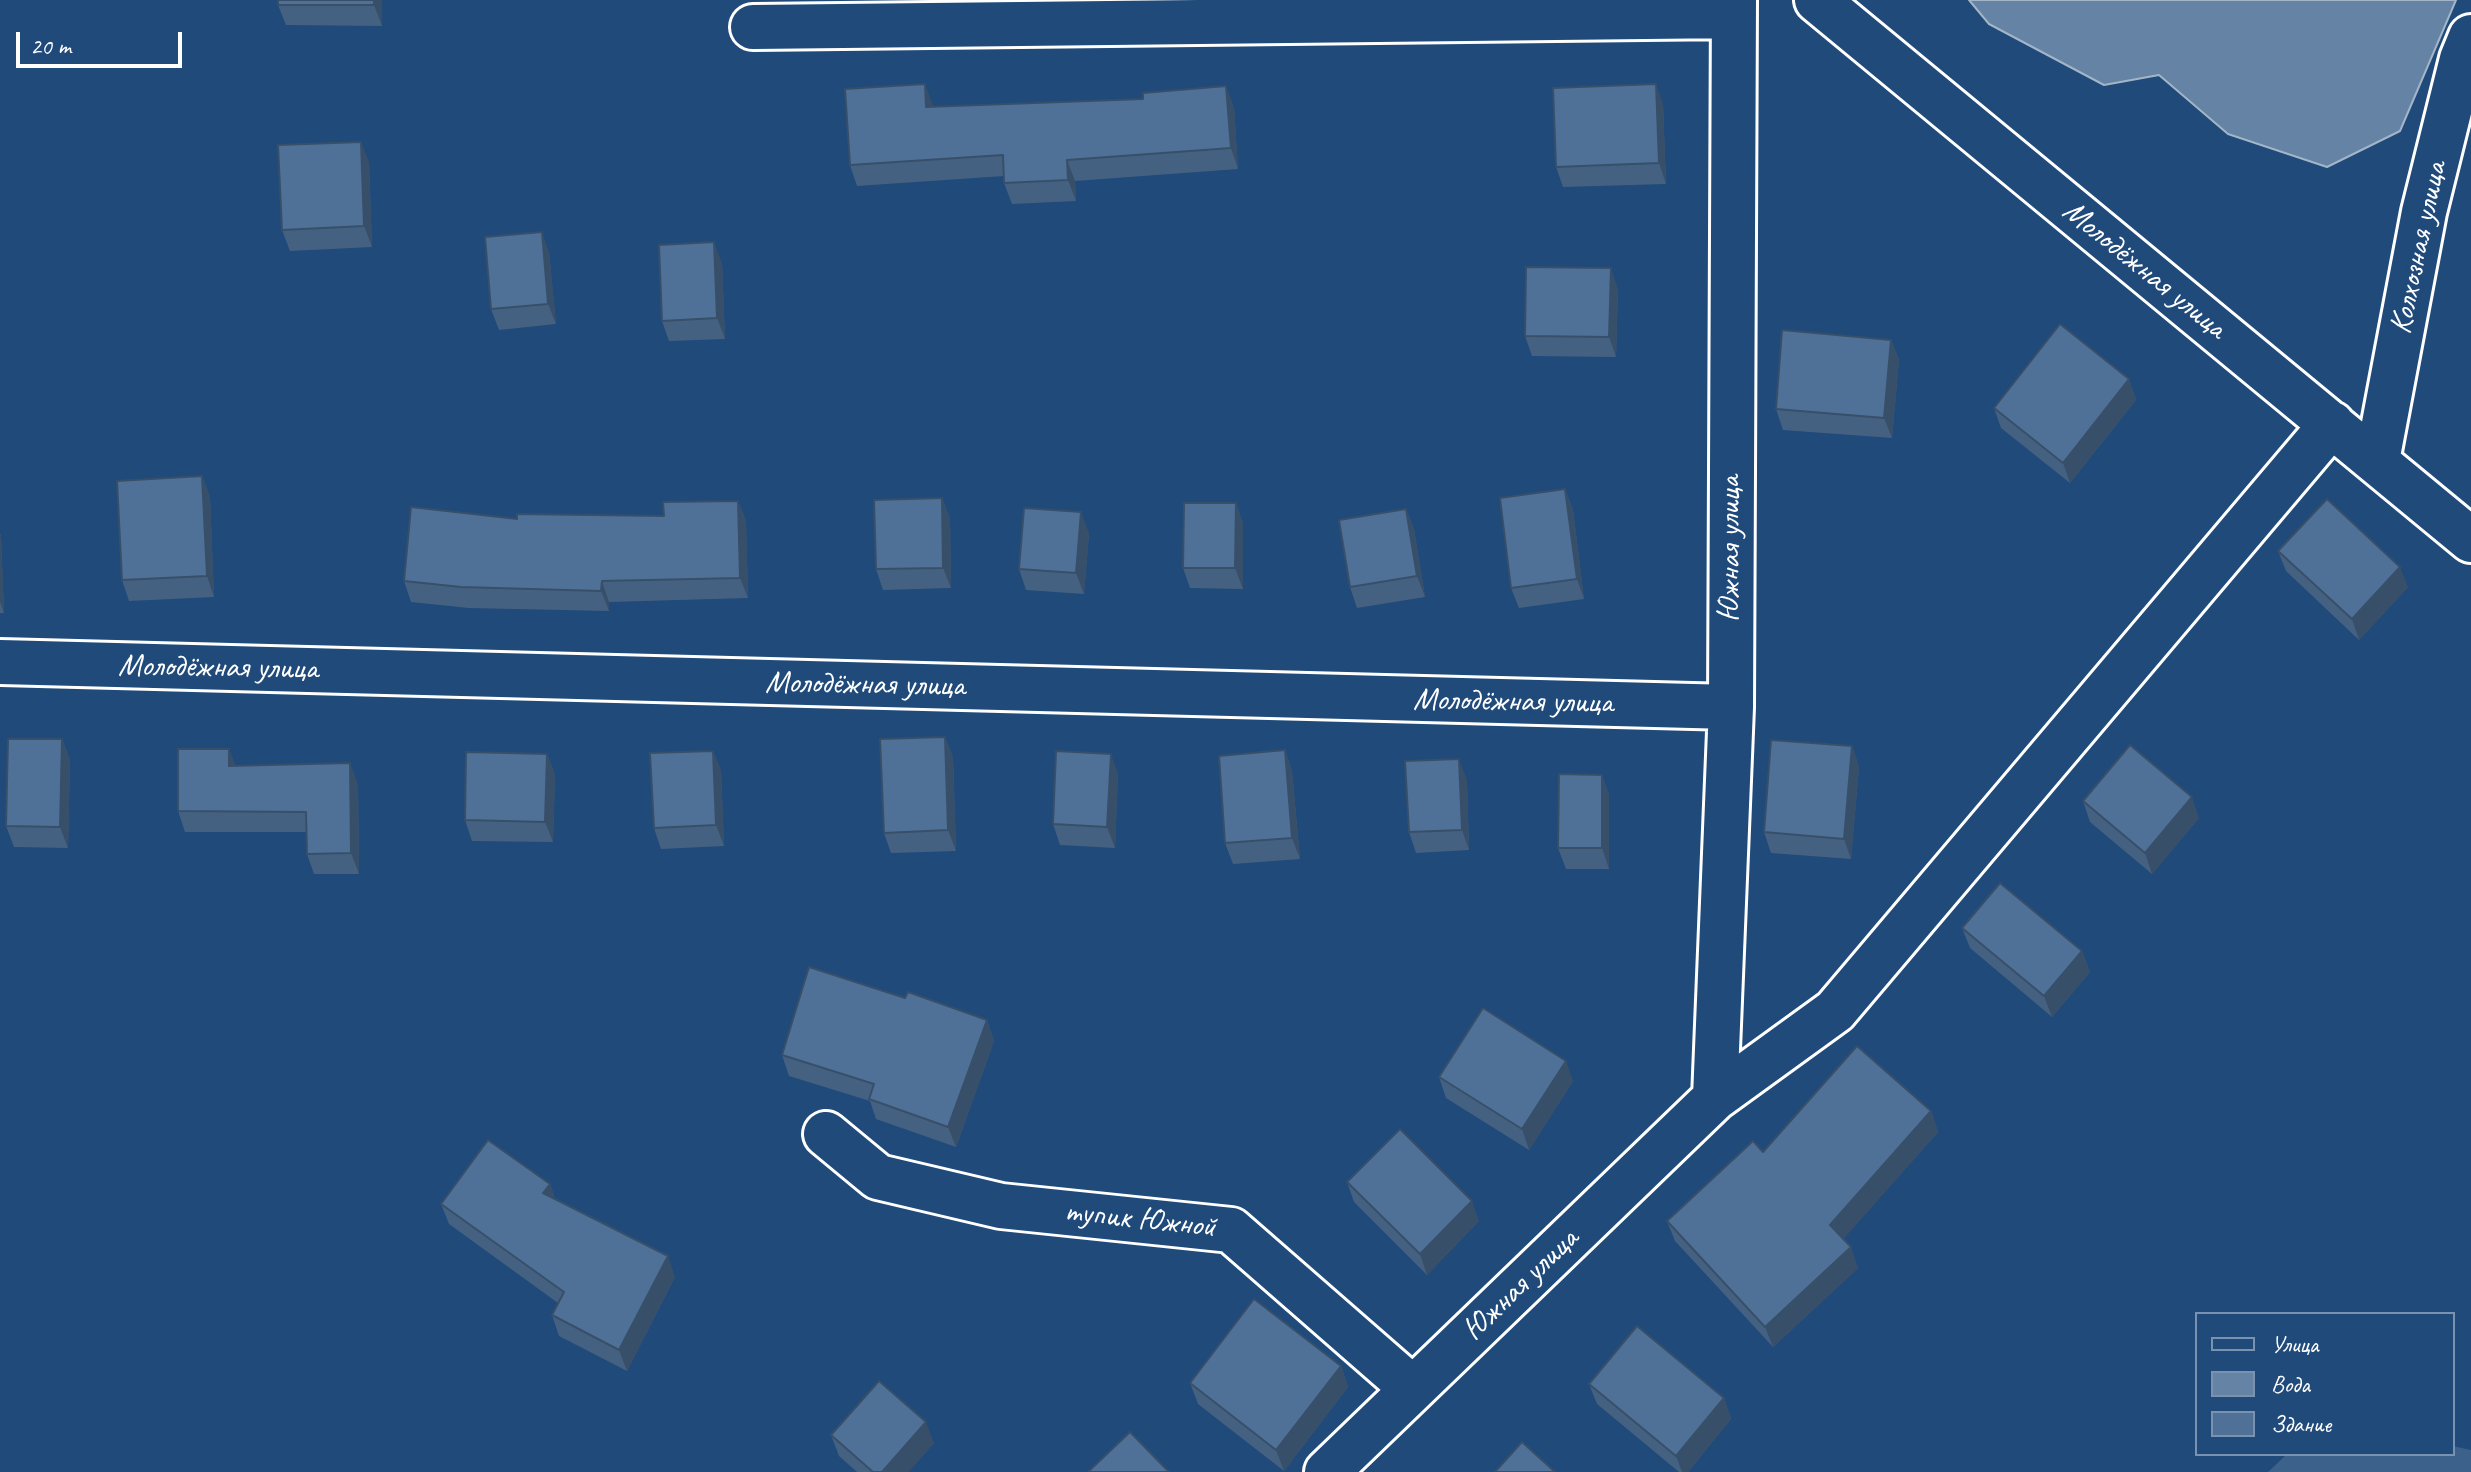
<!DOCTYPE html>
<html>
<head>
<meta charset="utf-8">
<style>
	body { margin:0 }
	#map { position:relative; width:2471px; height:1472px; overflow:hidden; background:#1f4a7a; font-family:Caveat,sans-serif }
	canvas { display:block }
	.legend { position:absolute; left:2195px; top:1312px; width:260px; height:144px; box-sizing:border-box; background:#1f4a7a; border:2px solid #7992af; margin:0; padding:10px 14px; list-style:none; font-size:24px; color:#fff }
	.legend li { display:flex; align-items:center; gap:16px; height:40px }
	.legend b { width:40px; border:2px solid #7992af }
	.scale { position:absolute; left:16px; top:32px; width:166px; height:36px; box-sizing:border-box; border:4px solid #fff; border-top:0; padding-left:10px; font-size:24px; line-height:28px; white-space:nowrap; color:#fff; -webkit-text-stroke:6px #1f4a7a; paint-order:stroke }
</style>
</head>
<body>
<div id="map">
<canvas width="2471" height="1472"></canvas>
<ul class="legend">
<li><b style="height:10px;background:#1f4a7a"></b>Улица</li>
<li><b style="height:22px;background:#6583a4"></b>Вода</li>
<li><b style="height:22px;background:#507197"></b>Здание</li>
</ul>
<div class="scale">20 m</div>
</div>
<script>
const context = document.querySelector('canvas').getContext('2d');
context.lineJoin = 'round';
function fill(path, color) { context.fillStyle = color; context.fill(path, 'evenodd'); }
const toPath = rows => new Path2D(rows.map(r => 'M' + r).join(''));
function strokePath(path, color, width, dash) { context.strokeStyle = color; context.lineWidth = width; context.lineCap = dash ? 'butt' : 'round'; context.setLineDash(dash || []); context.stroke(path); }
function drawText(font, color, halo, rows, align = 'center') {
  context.font = font + ' Caveat,sans-serif'; context.lineWidth = 8; context.setLineDash([]); context.textBaseline = 'middle'; context.strokeStyle = halo; context.fillStyle = color; for (const [text, x, y, turn = 0] of rows) {
    context.save(); context.translate(x, y); context.rotate((+turn || 0) * Math.PI / 180); context.textAlign = isNaN(turn) ? turn : align; if (halo) context.strokeText(text, 0, 0); context.fillText(text, 0, 0); context.restore();
  }
}
fill(toPath([
	[2453,1446,2471,1450,2471,1472,2268,1472,2287,1454,2453,1454]
]), '#3c618b');
const water = toPath([
	[1969,0,2456,0,2400,131,2327,167,2228,134,2159,75,2104,85,1989,24,1969,0]
]);
fill(water, '#6583a4');
strokePath(water, '#a3b5c8', 2);
const minor = toPath([
	[1817,0,2471,540],
	[753,27,1734,16],
	[2377,461,2424,212,2462,59,2471,37],
	[0,662,1731,707],
	[1715,1098,1731,707,1734,0],
	[826,1134,878,1177,1001,1206,1231,1230,1413,1389],
	[1327,1472,1715,1098,1835,1011,2332,424]
]);
strokePath(minor, '#fff', 50);
strokePath(minor, '#1f4a7a', 44);
fill(toPath([
	[382,0,382,26,286,25,278,5],
	[1663,104,1666,184,1563,187,1556,167],
	[933,105,933,107,1234,107,1238,169,1075,181,1076,201,1012,204,1004,183,1004,176,857,186,850,165],
	[369,162,372,247,290,251,282,230],
	[549,252,556,324,499,330,491,309],
	[722,263,725,339,669,341,662,321],
	[1618,289,1616,357,1532,356,1525,336],
	[1891,340,1899,360,1892,438,1783,430,1776,409],
	[2129,379,2136,400,2070,483,2001,428,1994,408],
	[202,476,210,497,214,597,129,601,122,580],
	[1565,489,1573,510,1584,599,1519,608,1511,588],
	[942,498,950,519,951,588,883,590,876,569],
	[738,501,746,521,748,598,609,602,609,611,469,608,411,602,404,581,517,519,664,516],
	[1236,503,1243,524,1243,589,1190,588,1183,568],
	[1406,509,1414,529,1425,597,1357,608,1350,587],
	[0,533,1,537,4,613,0,613],
	[1089,533,1084,594,1026,590,1019,569],
	[2278,551,2408,587,2359,640,2286,571],
	[945,737,953,757,956,851,891,853,884,833],
	[62,739,70,760,68,848,14,847,6,826],
	[1852,746,1859,767,1851,859,1771,853,1764,832],
	[229,749,235,766,358,784,359,874,314,874,307,854,306,832,185,832,178,811],
	[1285,750,1292,771,1300,859,1233,864,1225,843],
	[713,751,721,771,724,846,661,849,654,828],
	[547,754,555,775,553,842,472,841,465,820],
	[1118,774,1115,848,1060,845,1053,824],
	[1602,775,1609,795,1609,869,1566,869,1558,848],
	[1467,780,1469,850,1416,853,1409,832],
	[2083,801,2199,818,2152,874,2090,822],
	[1962,928,2082,951,2090,972,2052,1017,1970,948],
	[905,998,987,1020,994,1041,956,1147,876,1119,870,1101,789,1076,782,1055],
	[1439,1077,1573,1081,1529,1150,1446,1098],
	[1931,1111,1938,1132,1843,1239,1858,1268,1773,1347,1675,1241,1667,1221,1763,1152],
	[1347,1182,1479,1221,1427,1275,1354,1202],
	[550,1184,555,1199,675,1277,627,1371,559,1336,552,1315,558,1303,449,1224,441,1204],
	[1341,1366,1348,1387,1284,1471,1198,1404,1190,1383],
	[1589,1384,1724,1398,1731,1419,1688,1472,1679,1472,1597,1404],
	[831,1435,934,1443,908,1472,857,1472,839,1456]
]), '#456182');
fill(toPath([
	[374,0,382,0,382,26,374,5],
	[925,84,933,105,934,128,926,107],
	[1656,84,1663,104,1666,184,1659,163],
	[1226,86,1234,107,1238,169,1231,148],
	[361,142,369,162,372,247,364,226],
	[1067,160,1075,181,1076,201,1068,180],
	[542,232,549,252,556,324,548,304],
	[714,242,722,263,725,339,717,318],
	[1611,268,1618,289,1616,357,1609,337],
	[1891,340,1899,360,1892,438,1884,418],
	[2129,379,2136,400,2070,483,2063,463],
	[202,476,210,497,214,597,207,576],
	[1565,489,1573,510,1584,599,1577,579],
	[942,498,950,519,951,588,943,568],
	[738,501,746,521,748,598,740,578],
	[1236,503,1243,524,1243,589,1235,568],
	[1406,509,1414,529,1425,597,1417,576],
	[1081,512,1089,533,1084,594,1076,573],
	[0,533,1,537,4,613,0,602],
	[2400,567,2408,587,2359,640,2352,619],
	[602,581,609,602,609,611,601,591],
	[945,737,953,757,956,851,948,830],
	[62,739,70,760,68,848,60,827],
	[1852,746,1859,767,1851,859,1844,839],
	[229,749,237,770,229,766],
	[1285,750,1292,771,1300,859,1292,838],
	[713,751,721,771,724,846,716,825],
	[547,754,555,775,553,842,545,822],
	[1111,754,1118,774,1115,848,1107,827],
	[1459,759,1467,780,1469,850,1462,830],
	[350,763,358,784,359,874,351,853],
	[1602,775,1609,795,1609,869,1602,848],
	[2192,797,2199,818,2152,874,2145,853],
	[2082,951,2090,972,2052,1017,2044,996],
	[987,1020,994,1041,956,1147,948,1127],
	[1566,1061,1573,1081,1529,1150,1522,1129],
	[1931,1111,1938,1132,1838,1245,1830,1225],
	[550,1184,557,1205,543,1193],
	[1472,1201,1479,1221,1427,1275,1420,1254],
	[1851,1247,1858,1268,1773,1347,1765,1327],
	[668,1256,675,1277,627,1371,619,1350],
	[1341,1366,1348,1387,1284,1471,1276,1450],
	[1724,1398,1731,1419,1688,1472,1682,1472,1676,1456],
	[926,1422,934,1443,908,1472,882,1472]
]), '#384f6a');
const building = toPath([
	[278,0,374,0,374,5,278,5,278,0],
	[925,84,926,107,1143,99,1143,93,1226,86,1231,148,1067,160,1068,180,1004,183,1003,155,850,165,845,89,925,84],
	[1656,84,1659,163,1556,167,1553,88,1656,84],
	[361,142,364,226,282,230,278,145,361,142],
	[542,232,548,304,491,309,485,237,542,232],
	[714,242,717,318,662,321,659,245,714,242],
	[1526,267,1611,268,1609,337,1525,336,1526,267],
	[2060,324,2129,379,2063,463,1994,408,2060,324],
	[1782,330,1891,340,1884,418,1776,409,1782,330],
	[202,476,207,576,122,580,117,481,202,476],
	[1565,489,1577,579,1511,588,1500,498,1565,489],
	[942,498,943,568,876,569,874,500,942,498],
	[2327,499,2400,567,2352,619,2278,551,2327,499],
	[738,501,740,578,602,581,601,591,461,587,404,581,411,507,517,519,517,514,664,516,663,502,738,501],
	[1184,503,1236,503,1235,568,1183,568,1184,503],
	[1024,508,1081,512,1076,573,1019,569,1024,508],
	[1406,509,1417,576,1350,587,1339,520,1406,509],
	[945,737,948,830,884,833,880,739,945,737],
	[8,739,62,739,60,827,6,826,8,739],
	[1771,740,1852,746,1844,839,1764,832,1771,740],
	[2130,745,2192,797,2145,853,2083,801,2130,745],
	[178,749,229,749,229,766,350,763,351,853,307,854,306,812,178,811,178,749],
	[1285,750,1292,838,1225,843,1219,756,1285,750],
	[713,751,716,825,654,828,650,753,713,751],
	[1056,751,1111,754,1107,827,1053,824,1056,751],
	[466,752,547,754,545,822,465,820,466,752],
	[1459,759,1462,830,1409,832,1405,761,1459,759],
	[1559,774,1602,775,1602,848,1558,848,1559,774],
	[2000,883,2082,951,2044,996,1962,928,2000,883],
	[809,967,905,998,908,992,987,1020,948,1127,869,1099,874,1084,782,1055,809,967],
	[1483,1008,1566,1061,1522,1129,1439,1077,1483,1008],
	[1857,1046,1931,1111,1830,1225,1851,1247,1765,1327,1667,1221,1753,1141,1763,1152,1857,1046],
	[1400,1129,1472,1201,1420,1254,1347,1182,1400,1129],
	[488,1140,550,1184,543,1193,668,1256,619,1350,552,1315,564,1292,441,1204,488,1140],
	[1254,1299,1341,1366,1276,1450,1190,1383,1254,1299],
	[1637,1326,1724,1398,1676,1456,1589,1384,1637,1326],
	[879,1381,926,1422,882,1472,873,1472,831,1435,879,1381],
	[1130,1432,1169,1472,1088,1472,1130,1432],
	[1522,1442,1555,1472,1495,1472,1522,1442]
]);
fill(building, '#507197');
strokePath(building, '#384f6a', 2);
drawText('32px', '#fff', '#1f4a7a', [
	["Колхозная улица",2419,248,-78],
	["Молодёжная улица",2144,270,39],
	["Южная улица",1731,549,-90],
	["Молодёжная улица",218,668,1],
	["Молодёжная улица",865,685,1],
	["Молодёжная улица",1513,702,1],
	["тупик Южной",1140,1220,6],
	["Южная улица",1521,1285,-44]
]);
</script>
</body>
</html>
